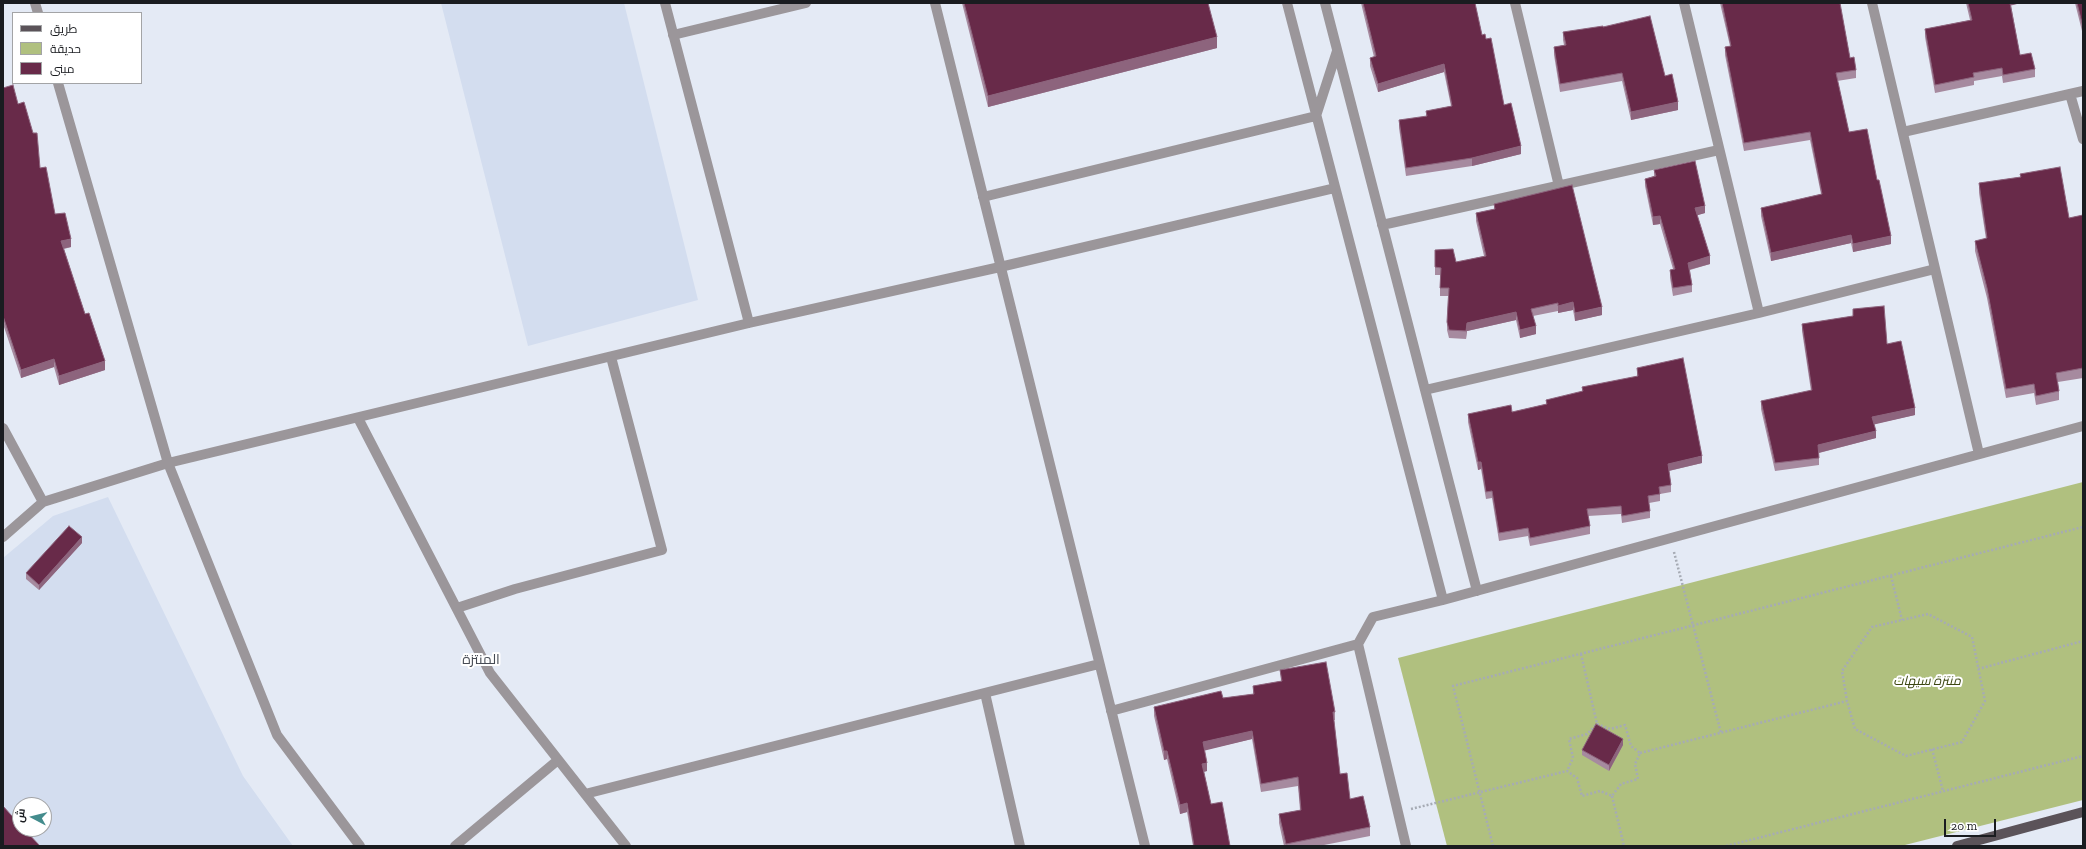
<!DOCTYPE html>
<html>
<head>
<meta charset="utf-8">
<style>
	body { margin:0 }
	#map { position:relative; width:2086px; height:849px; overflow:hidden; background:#e4eaf5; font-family:"Zilla Slab",Cairo,serif }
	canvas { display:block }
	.frame { position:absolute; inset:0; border:4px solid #1a1c20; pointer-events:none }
	.legend { position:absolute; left:12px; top:12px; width:130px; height:72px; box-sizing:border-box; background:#fff; border:1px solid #a3a4a6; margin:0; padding:5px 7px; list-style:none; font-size:12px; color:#1a1c20 }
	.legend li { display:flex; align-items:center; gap:8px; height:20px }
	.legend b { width:20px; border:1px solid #a3a4a6 }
	.north { position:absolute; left:12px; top:797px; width:40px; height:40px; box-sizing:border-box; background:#fff; border:1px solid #a3a4a6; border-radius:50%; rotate:277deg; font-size:11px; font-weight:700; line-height:16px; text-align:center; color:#1a1c20 }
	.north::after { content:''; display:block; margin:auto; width:14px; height:18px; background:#448c8d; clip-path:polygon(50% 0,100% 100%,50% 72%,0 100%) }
	.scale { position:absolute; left:1944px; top:819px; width:52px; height:18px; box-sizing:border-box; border:2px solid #1a1c20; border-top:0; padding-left:5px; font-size:12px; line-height:14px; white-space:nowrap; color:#1a1c20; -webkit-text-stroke:3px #fff; paint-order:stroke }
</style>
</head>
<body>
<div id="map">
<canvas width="2086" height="849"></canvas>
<div class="frame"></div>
<ul class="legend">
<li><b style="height:5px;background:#5b5359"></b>طريق</li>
<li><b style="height:11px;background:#b0c07f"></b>حديقة</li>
<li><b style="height:11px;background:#682a49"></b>مبنى</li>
</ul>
<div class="north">ش</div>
<div class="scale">20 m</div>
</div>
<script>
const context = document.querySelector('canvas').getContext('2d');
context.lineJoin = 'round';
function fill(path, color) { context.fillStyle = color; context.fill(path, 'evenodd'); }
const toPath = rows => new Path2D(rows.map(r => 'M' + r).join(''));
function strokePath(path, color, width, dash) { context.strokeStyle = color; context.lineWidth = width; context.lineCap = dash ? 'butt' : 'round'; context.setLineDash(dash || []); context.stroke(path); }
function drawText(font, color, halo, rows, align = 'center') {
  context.font = font + ' "Zilla Slab",Cairo,serif'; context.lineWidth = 4; context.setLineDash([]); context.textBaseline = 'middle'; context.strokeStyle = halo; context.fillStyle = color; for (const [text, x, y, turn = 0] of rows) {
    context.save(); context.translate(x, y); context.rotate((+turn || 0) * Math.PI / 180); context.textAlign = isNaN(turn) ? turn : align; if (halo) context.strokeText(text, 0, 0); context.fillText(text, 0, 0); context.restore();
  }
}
fill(toPath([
	[441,3,624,3,698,300,528,346],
	[108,497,243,776,293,846,3,846,3,558,53,516],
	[20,805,44,805,44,829,20,829]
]), '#d3ddef');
fill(toPath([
	[2083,482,2083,800,1901,846,1447,846,1398,658]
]), '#b0c07f');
strokePath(toPath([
	[1674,552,1721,733],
	[1891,576,1902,620],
	[1581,654,1597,724],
	[1978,669,2083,641],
	[1932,749,1943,791],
	[1640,753,1847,701,1855,729,1906,756,1962,742,1985,701,1972,637,1928,614,1872,627,1842,671,1847,701],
	[1612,796,1624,846],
	[1411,809,1567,771,1577,778,1582,796,1600,791,1612,796,1621,784,1638,779,1635,764,1640,753,1631,746,1625,725,1610,729,1597,724,1587,734,1569,739,1573,758,1567,771],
	[1493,846,1453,686,2083,527],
	[1726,846,2083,756]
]), '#a6abb4', 2.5, [2, 2]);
strokePath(toPath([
	[35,3,38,13],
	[665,3,749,323],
	[935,3,1145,846],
	[1287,3,1443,600],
	[1325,3,1477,591],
	[1515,3,1559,186],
	[1684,3,1759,313],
	[1872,3,1979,454],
	[673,35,806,3],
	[58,83,168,463,277,735,360,846],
	[2070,94,2083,139],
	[1903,132,2083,91],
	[983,197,1316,116,1337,51],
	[1382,225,1719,150],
	[1425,390,1759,313,1935,269],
	[358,418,490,673,626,846],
	[3,428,43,502],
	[3,537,43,502,168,463,749,323,1000,267,1335,188],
	[457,608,515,589,662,550,611,357],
	[985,693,1020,846],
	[1111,711,1358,644],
	[585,794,1099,664],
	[455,846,558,760],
	[1406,846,1358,644,1373,617,1443,600,2083,426]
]), '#9b969a', 10);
strokePath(toPath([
	[1957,846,2083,812]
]), '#5b5359', 10);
fill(toPath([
	[962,3,1208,3,1217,48,988,107],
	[1361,3,1475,3,1482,35,1486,39,1504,105,1521,154,1472,166,1406,176,1399,128,1399,120,1426,117,1426,111,1451,106,1444,72,1378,92,1370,66,1370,58,1374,57],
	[1720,3,1840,3,1850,58,1856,70,1856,78,1837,81,1849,132,1877,180,1891,244,1853,252,1851,243,1771,261,1761,216,1761,208,1821,194,1810,140,1744,151,1725,55,1725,47,1730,46],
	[1966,3,2021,3,2011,5,2020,55,2035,69,2035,77,2003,83,2002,76,1974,81,1974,85,1935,93,1925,37,1925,29,1970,20],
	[2075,3,2083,3,2083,35],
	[1563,32,1665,76,1678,110,1631,120,1622,81,1560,92,1554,55,1554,47,1564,45,1563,40],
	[3,88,18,104,40,168,55,214,71,247,64,249,85,314,105,370,59,385,54,367,21,378,3,324],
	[1654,170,1705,213,1697,215,1710,264,1690,270,1692,285,1692,292,1673,296,1670,278,1670,270,1673,269,1660,224,1653,225,1645,186,1645,179,1654,176],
	[2020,174,2069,218,2083,215,2083,378,2058,382,2059,391,2059,400,2036,405,2034,393,2006,398,1987,298,1975,251,1975,241,1986,239,1979,193,1979,183,2020,177],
	[1494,204,1602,315,1575,321,1573,310,1558,313,1558,311,1533,316,1536,334,1520,338,1516,320,1467,331,1466,339,1449,338,1447,330,1448,296,1440,296,1440,275,1435,275,1435,267,1484,256,1476,221,1476,213,1494,209],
	[1853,309,1887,344,1915,415,1874,424,1876,438,1819,453,1819,465,1775,471,1761,409,1761,401,1811,391,1802,331,1802,324,1853,316],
	[1637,368,1702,463,1669,471,1671,485,1671,492,1660,494,1660,501,1649,503,1650,511,1650,518,1622,523,1621,514,1588,516,1590,526,1590,534,1530,546,1528,536,1499,541,1492,498,1486,499,1481,469,1478,470,1468,422,1468,414,1512,412,1546,404,1546,400,1582,392,1582,387,1637,377],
	[82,543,39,590,26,579,26,573],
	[1280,670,1335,712,1335,720,1334,720,1340,774,1350,799,1370,827,1370,836,1319,846,1284,846,1279,823,1279,814,1300,810,1298,786,1261,792,1252,739,1204,750,1207,771,1204,772,1211,804,1230,846,1193,846,1187,812,1180,814,1167,759,1164,760,1154,716,1154,707,1223,698,1253,694,1253,686,1281,681],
	[1623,745,1609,771,1582,755,1582,750]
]), '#a68a9f');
fill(toPath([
	[2009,3,2021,3,2009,6],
	[1217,37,1217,48,988,107,988,96],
	[1444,64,1444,72,1378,92,1378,84],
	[1678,102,1678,110,1631,120,1631,112],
	[1521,146,1521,154,1472,166,1472,158],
	[1705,206,1705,213,1695,216,1695,208],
	[1660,216,1660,224,1653,225,1653,217],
	[1851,235,1851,243,1771,261,1771,253],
	[1891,236,1891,244,1853,252,1853,244],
	[71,239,71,247,61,249,61,241],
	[1710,256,1710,264,1688,270,1688,263],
	[1573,302,1573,310,1558,313,1558,306],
	[1602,307,1602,315,1575,321,1575,313],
	[1516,312,1516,320,1467,331,1466,339,1467,323],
	[1536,326,1536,334,1520,338,1520,330],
	[54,359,54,367,21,378,21,370],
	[105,361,105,370,59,385,59,376],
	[1915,408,1915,415,1872,425,1872,417],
	[1876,431,1876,438,1818,453,1818,445],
	[1702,456,1702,463,1668,471,1668,464],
	[1478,462,1481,462,1481,469,1478,470],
	[82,537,82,543,39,590,39,585],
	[1252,731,1252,739,1203,751,1203,742],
	[1623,739,1623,745,1609,771,1609,765],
	[1164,751,1167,751,1167,759,1164,760],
	[1207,763,1207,771,1202,772,1202,764],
	[1187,803,1187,812,1180,814,1180,805]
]), '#8d647d');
const building = toPath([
	[964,3,1208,3,1217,37,988,96,964,3],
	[1363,3,1475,3,1482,35,1485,34,1486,39,1491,38,1504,105,1511,103,1521,146,1472,158,1406,168,1399,120,1427,116,1426,111,1452,106,1444,64,1378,84,1370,58,1376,56,1363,3],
	[1722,3,1840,3,1850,58,1854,57,1856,70,1836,73,1849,132,1867,129,1877,180,1879,180,1891,236,1853,244,1851,235,1771,253,1761,208,1822,194,1810,132,1744,143,1725,47,1731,46,1722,3],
	[1968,3,2010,3,2020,55,2031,53,2035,69,2003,75,2002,68,1973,73,1974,77,1935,85,1925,29,1972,20,1968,3],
	[2077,3,2083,3,2083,27,2077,3],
	[1650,16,1665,76,1672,74,1678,102,1631,112,1622,73,1560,84,1554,47,1566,45,1563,32,1603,26,1603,27,1650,16],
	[13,85,18,104,24,102,33,133,37,133,40,168,46,167,55,214,65,213,71,239,61,241,85,314,89,313,105,361,59,376,54,359,21,370,3,316,3,88,13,85],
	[1695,161,1705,206,1695,208,1710,256,1688,263,1692,285,1673,288,1670,270,1675,269,1660,216,1653,217,1645,179,1656,176,1654,170,1695,161],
	[2060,167,2069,218,2083,215,2083,368,2056,373,2059,391,2036,396,2034,384,2006,389,1987,288,1975,241,1987,238,1979,183,2021,177,2020,174,2060,167],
	[1572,185,1602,307,1575,313,1573,302,1558,306,1558,303,1531,309,1536,326,1520,330,1516,312,1467,323,1466,331,1449,330,1447,322,1449,288,1440,288,1441,268,1435,267,1435,250,1453,249,1456,262,1486,256,1476,213,1495,209,1494,204,1572,185],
	[1884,306,1887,344,1901,341,1915,408,1872,417,1876,431,1818,445,1819,458,1775,463,1761,401,1812,390,1802,324,1853,316,1853,309,1884,306],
	[1683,358,1702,456,1668,464,1671,485,1659,487,1660,494,1648,496,1650,511,1622,516,1621,506,1587,509,1590,526,1530,538,1528,528,1499,533,1492,491,1486,492,1481,462,1478,462,1468,414,1511,405,1512,412,1547,404,1546,400,1583,391,1582,387,1638,376,1637,368,1683,358],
	[69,526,82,537,39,585,26,573,69,526],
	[1326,662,1335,712,1333,712,1340,774,1347,773,1350,799,1363,796,1370,827,1286,844,1279,814,1301,810,1298,777,1261,784,1252,731,1203,742,1207,763,1202,764,1211,804,1222,802,1230,846,1194,846,1187,803,1180,805,1167,751,1164,751,1154,707,1221,691,1223,698,1254,694,1253,686,1282,681,1280,670,1326,662],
	[1596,724,1623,739,1609,765,1582,750,1596,724],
	[3,806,20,825,20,829,24,829,40,846,3,846,3,806]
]);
fill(building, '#682a49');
strokePath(building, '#8d647d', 1);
drawText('italic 13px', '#3c4611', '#fff', [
	["منتزة سيهات",1927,681]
]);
drawText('14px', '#464b54', '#fff', [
	["المنتزة",481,660]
]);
</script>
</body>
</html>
